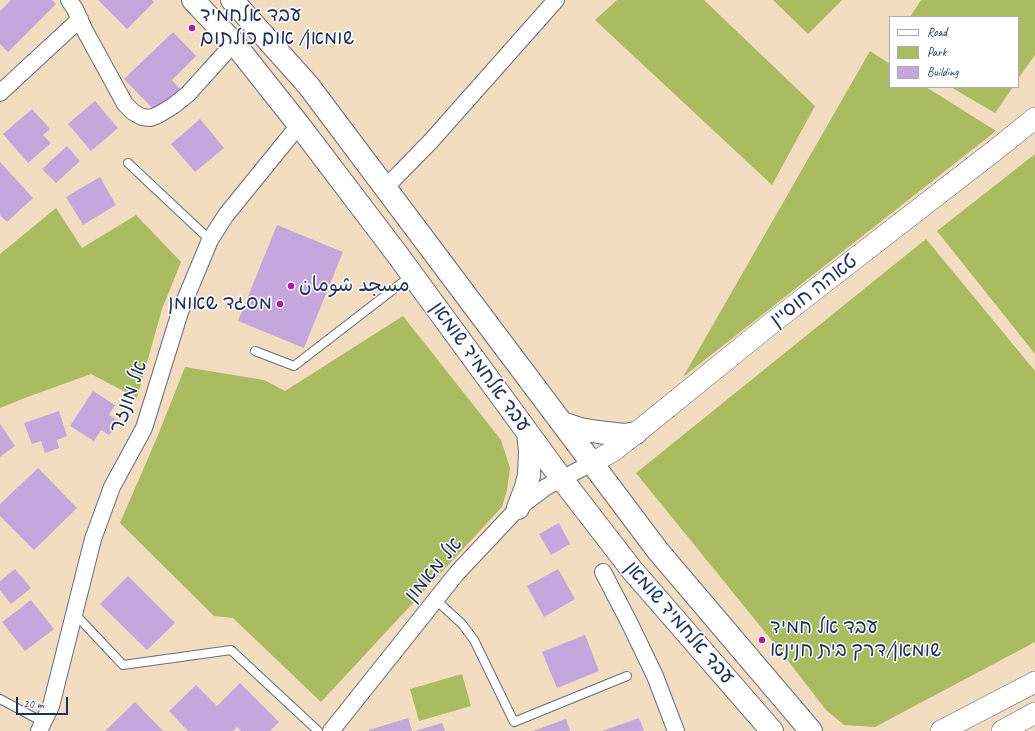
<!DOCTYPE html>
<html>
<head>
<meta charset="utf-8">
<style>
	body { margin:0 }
	#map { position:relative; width:1035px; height:731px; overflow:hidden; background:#f2ddc0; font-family:Caveat,sans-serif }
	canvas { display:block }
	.legend { position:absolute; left:889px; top:16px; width:130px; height:72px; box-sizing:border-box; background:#fff; border:1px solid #a4acbf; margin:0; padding:5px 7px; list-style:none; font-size:12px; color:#1b2f5e }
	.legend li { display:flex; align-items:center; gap:8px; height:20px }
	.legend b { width:20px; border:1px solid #a4acbf }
	.scale { position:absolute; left:16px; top:697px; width:52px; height:18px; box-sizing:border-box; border:2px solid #1b2f5e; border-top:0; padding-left:5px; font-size:12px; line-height:14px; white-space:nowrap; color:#1b2f5e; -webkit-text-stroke:3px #fff; paint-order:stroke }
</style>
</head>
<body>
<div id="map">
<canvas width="1035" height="731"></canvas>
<ul class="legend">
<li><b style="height:5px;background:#fff"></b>Road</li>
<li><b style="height:11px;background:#abbb5f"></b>Park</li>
<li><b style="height:11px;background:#c5a7dd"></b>Building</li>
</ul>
<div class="scale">20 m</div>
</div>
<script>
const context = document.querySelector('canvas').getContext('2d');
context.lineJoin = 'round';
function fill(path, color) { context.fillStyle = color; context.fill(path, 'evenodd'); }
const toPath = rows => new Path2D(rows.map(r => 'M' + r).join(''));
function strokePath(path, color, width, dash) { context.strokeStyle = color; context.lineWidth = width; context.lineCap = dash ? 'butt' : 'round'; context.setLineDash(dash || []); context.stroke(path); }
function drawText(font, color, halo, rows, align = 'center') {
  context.font = font + ' Caveat,"Playpen Sans Arabic","Playpen Sans Hebrew",sans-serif'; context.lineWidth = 3; context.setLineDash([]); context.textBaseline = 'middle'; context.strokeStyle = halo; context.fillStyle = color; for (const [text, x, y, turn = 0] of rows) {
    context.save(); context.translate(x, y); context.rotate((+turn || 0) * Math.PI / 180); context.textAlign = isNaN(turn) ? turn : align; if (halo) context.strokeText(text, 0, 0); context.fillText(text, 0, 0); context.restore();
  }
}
fill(toPath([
	[617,0,704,0,815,106,772,185,595,20],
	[773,0,842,0,808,34],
	[921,0,1035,0,1035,55,1018,79,1018,17,910,17],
	[870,51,890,64,890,87,926,87,996,131,683,377],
	[951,87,1013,87,995,113],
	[1035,154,1035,354,937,231],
	[56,208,82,248,136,215,181,262,162,309,137,398,91,374,22,399,0,408,0,254],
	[926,239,1035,371,1035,642,875,727,844,725,826,710,782,653,636,473],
	[403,316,501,440,510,468,507,490,502,507,321,702,233,618,214,616,120,523,158,435,185,367,264,380,285,391],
	[462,674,471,706,419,721,410,689]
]), '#abbb5f');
fill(toPath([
	[11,0,52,0,56,4,8,52,0,44,0,11],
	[98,0,152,0,154,2,127,29],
	[173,32,196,56,172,80,181,90,157,113,124,79],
	[95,101,118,128,91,151,68,124],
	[32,109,50,129,43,135,51,143,28,163,3,134],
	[200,119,224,148,195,172,171,144],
	[67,146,80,161,56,183,42,169],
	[0,162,33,198,7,222,0,215],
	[100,177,116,205,83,225,66,197],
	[277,225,343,252,304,348,238,321],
	[93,391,115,405,109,415,119,421,109,435,101,430,94,441,70,426],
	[59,411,67,436,57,440,59,448,45,453,41,441,32,444,24,423],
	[0,424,15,446,0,457],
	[38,468,77,508,34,550,0,516,0,504],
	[559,523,570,544,551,555,539,534],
	[15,569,31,588,11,604,0,590,0,581],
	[558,569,575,599,544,617,527,586],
	[128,576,175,623,147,650,100,604],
	[31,600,54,629,25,651,2,622],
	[585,635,599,671,557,688,542,652],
	[240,683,279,722,270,731,241,731,237,727,233,731,188,731,169,711,196,685,217,706],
	[135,702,163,731,105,731],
	[408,718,412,731,369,731,369,730],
	[639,718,644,731,602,731],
	[566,719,570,731,533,731],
	[442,723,445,731,415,731]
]), '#c5a7dd');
const service = toPath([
	[128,163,210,240],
	[255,351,294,366,412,275],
	[436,600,462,624,474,640,514,722,627,676],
	[74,613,123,665,231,650,318,731],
	[0,699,43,722]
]);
const minor = toPath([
	[69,0,75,9,84,29,125,104,133,112,142,117,150,118,158,115,173,106,188,94,234,43],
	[0,93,80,19],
	[385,188,431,141,556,0],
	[603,572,630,624,655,676,676,731],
	[39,731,51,706,93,539,112,487,144,428,180,312,210,240,226,215,299,125],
	[331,731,457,573,518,508,546,487,592,463]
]);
const tertiary = toPath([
	[592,463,613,451,636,433,768,326,999,147,1035,118],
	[941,731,1035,682],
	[1002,731,1035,713]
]);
const secondary = toPath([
	[193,0,234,43,299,125,397,254,561,478,632,570,772,731],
	[232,0,308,85,658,551,811,731],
	[562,423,580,429,598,432,624,435,636,433],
	[518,508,526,487,529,475,530,451,528,433]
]);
strokePath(service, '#666c80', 10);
strokePath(minor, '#666c80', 18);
strokePath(tertiary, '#666c80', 22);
strokePath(secondary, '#666c80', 24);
strokePath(service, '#fff', 8);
strokePath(minor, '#fff', 16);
strokePath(tertiary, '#fff', 21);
strokePath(secondary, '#fff', 22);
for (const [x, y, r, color] of [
	[192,28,4,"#b5179e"],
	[291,286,4,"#b5179e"],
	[280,304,4,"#b5179e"],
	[762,640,4,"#b5179e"]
]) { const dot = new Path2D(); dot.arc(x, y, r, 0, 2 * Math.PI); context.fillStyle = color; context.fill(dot); strokePath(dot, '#fff', 1.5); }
drawText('20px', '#1b2f5e', '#fff', [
	["עבד אלחמיד",200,16],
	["שומאן/ אום כולתום",200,39],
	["مسجد شومان",299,286],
	["מסגד שאומן",272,304,"right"],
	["עבד אל חמיד",770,628],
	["שומאן/דרך בית חנינא",770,651]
], 'left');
drawText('20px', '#1b2f5e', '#fff', [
	["טאהה חוסיין",814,291,-38],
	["עבד אלחמיד שומאן",480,367,54],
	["אל מונזר",129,397,-70],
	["אל מאמון",434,570,-50],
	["עבד אלחמיד שומאן",679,623,49]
]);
</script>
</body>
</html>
